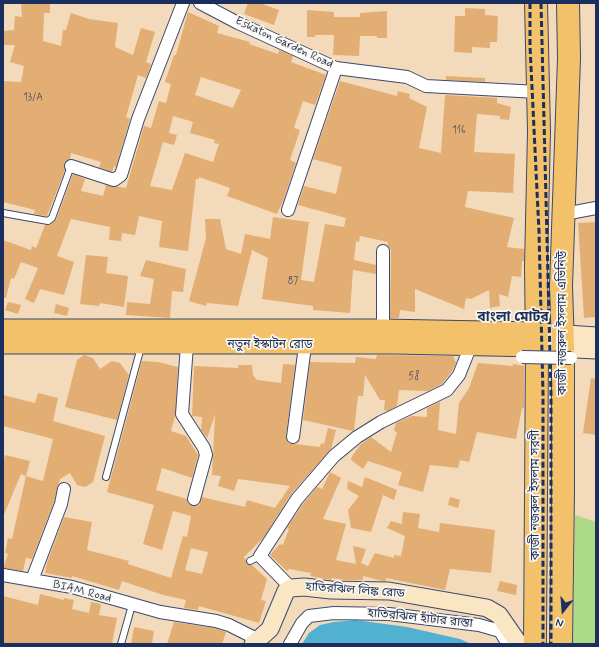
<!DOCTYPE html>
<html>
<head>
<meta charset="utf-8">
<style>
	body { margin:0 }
	#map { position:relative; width:599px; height:647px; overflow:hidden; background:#f2dabb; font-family:Mynerve,sans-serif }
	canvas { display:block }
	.frame { position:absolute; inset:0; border:4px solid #1b2f5e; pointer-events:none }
	.north { position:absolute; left:543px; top:591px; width:40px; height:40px; -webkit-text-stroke:3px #fbf7ec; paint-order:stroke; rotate:197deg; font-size:11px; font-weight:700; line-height:16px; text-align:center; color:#1b2f5e }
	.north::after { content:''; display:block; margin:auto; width:14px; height:18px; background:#1b2f5e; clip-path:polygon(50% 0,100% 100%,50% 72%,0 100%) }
</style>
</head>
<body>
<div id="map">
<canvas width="599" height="647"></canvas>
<div class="frame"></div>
<div class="north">N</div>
</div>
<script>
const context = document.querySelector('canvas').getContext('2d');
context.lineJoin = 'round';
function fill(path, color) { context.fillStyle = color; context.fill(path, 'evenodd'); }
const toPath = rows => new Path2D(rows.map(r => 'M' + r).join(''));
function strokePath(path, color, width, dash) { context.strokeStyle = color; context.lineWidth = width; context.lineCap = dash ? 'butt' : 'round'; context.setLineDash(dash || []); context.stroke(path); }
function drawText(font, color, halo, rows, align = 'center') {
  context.font = font + ' Mynerve,"Noto Sans Bengali",sans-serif'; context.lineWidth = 3.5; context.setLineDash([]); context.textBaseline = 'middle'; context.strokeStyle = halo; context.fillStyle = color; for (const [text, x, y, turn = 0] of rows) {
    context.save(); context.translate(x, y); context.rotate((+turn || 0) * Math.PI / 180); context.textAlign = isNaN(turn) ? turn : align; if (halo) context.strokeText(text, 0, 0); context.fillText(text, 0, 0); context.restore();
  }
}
fill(toPath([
	[575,515,596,522,596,644,573,644]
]), '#acda87');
fill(toPath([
	[356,620,407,627,460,639,471,644,302,644,309,633,320,625,334,622]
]), '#52b0d0');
fill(toPath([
	[21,3,50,3,50,13,44,13,43,41,61,46,63,30,66,30,71,13,89,19,118,23,115,47,133,55,141,28,155,32,146,62,151,64,146,78,138,75,126,117,130,119,116,167,114,166,112,172,99,167,101,162,71,153,70,159,64,163,65,170,47,216,34,214,35,210,3,202,3,81,21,82,24,66,10,62,15,45,3,45,3,31,14,30,15,16,22,17],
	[248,3,260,3,279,10,274,25,244,14],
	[465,8,485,9,485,15,498,16,497,42,490,42,490,48,472,47,472,53,454,52,455,16,465,16],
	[307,10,334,12,334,17,360,17,360,13,387,11,387,38,377,38,377,36,360,36,359,56,333,55,334,35,315,35,315,37,307,37],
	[188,12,219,26,217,33,250,42,249,44,278,54,279,50,293,56,291,62,326,75,315,105,303,101,294,128,300,130,290,160,296,163,283,201,277,214,227,196,230,188,199,177,199,179,196,179,188,251,159,247,162,221,139,216,135,235,122,233,121,241,109,240,110,227,71,219,57,256,74,262,64,295,40,289,34,303,25,299,38,268,21,262,14,279,11,278,6,298,3,298,3,240,31,250,32,246,36,248,45,225,50,225,56,220,73,174,85,179,81,191,103,196,106,185,126,188,144,126,151,128,159,101,166,103,171,84,165,82,174,55,176,55],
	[201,77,241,90,233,108,195,95],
	[173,116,193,122,190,133,215,140,214,143,219,144,213,162,185,153,172,190,150,186,163,142,174,145,177,135,169,133],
	[446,76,485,78,485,82,446,80],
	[340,81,397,96,398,91,410,94,409,98,427,107,419,148,441,153,445,95,497,98,497,103,511,107,509,120,500,119,500,116,477,114,474,152,515,154,513,193,468,191,465,207,514,218,507,247,524,249,524,261,522,261,521,277,512,276,508,297,499,294,500,306,490,308,489,290,471,299,466,298,464,309,415,289,415,312,400,310,399,318,390,318,391,250,388,245,388,242,360,236,359,242,356,241,354,260,376,265,376,274,353,270,350,313,313,310,313,306,262,299,268,258,252,250,238,306,207,303,206,306,189,301,206,238,205,219,220,219,226,249,241,254,245,234,270,239,273,217,309,222,301,280,314,282,325,224,344,227,346,218,298,205,304,186,336,194,342,167,313,159],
	[596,222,596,317,584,318,578,223],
	[86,255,108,257,106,273,128,276,124,307,100,303,99,306,80,304],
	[146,260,186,269,183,292,172,291,170,318,126,315,127,302,150,304,154,279,140,276],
	[8,302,21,305,18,314,5,310],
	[56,304,69,308,67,316,54,313],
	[84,355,93,358,100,369,112,361,120,363,129,375,117,420,65,407,77,360],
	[377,355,453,356,456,363,452,371,442,384,428,391,399,390,397,406,388,411,384,410,385,400,380,400,365,375,363,396,358,396,354,430,353,431,303,420,310,362,355,363,356,357,376,359],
	[142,361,158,362,178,367,175,416,171,431,186,436,198,455,192,478,162,468,156,490,187,499,188,504,192,506,199,505,202,497,245,507,247,500,275,508,290,486,238,479,234,491,218,486,221,476,212,475,215,415,207,438,201,430,202,417,192,416,194,366,238,368,238,365,252,365,253,375,257,380,281,383,283,364,295,365,286,436,288,443,320,447,321,443,324,444,328,428,336,430,331,449,291,494,264,537,244,557,247,564,252,565,267,579,261,600,266,601,259,623,199,606,198,610,184,608,186,600,163,595,122,581,119,590,72,576,72,578,45,573,47,563,64,517,92,522,87,550,129,561,128,564,171,578,183,536,187,537,191,516,173,511,162,550,143,544,154,505,107,492],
	[191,548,208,552,202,574,185,570],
	[478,363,513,366,513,364,524,366,524,408,522,408,516,439,477,432,469,462,460,460,458,468,430,465,423,492,398,485,402,472,368,461,363,469,351,460,352,456,361,444,371,437,391,452,397,432,394,431,396,423,412,416,427,417,427,408,440,402,438,430,456,434,459,403,469,388],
	[591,378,596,379,596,435,583,433],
	[38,393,58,398,53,421,105,436,93,482,85,487,77,485,70,473,60,479,54,502,32,559,26,558,23,571,3,568,8,554,5,553,8,538,12,539,26,476,43,481,53,439,3,426,3,395,35,403],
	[5,455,30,461,26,476,21,474,3,517,3,463],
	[330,472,341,478,323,519,346,524,336,560,356,564,353,546,366,549,361,563,368,566,375,553,394,558,394,555,401,556,405,536,387,528,391,521,402,524,403,512,420,514,418,528,439,532,440,523,495,530,491,573,450,569,445,590,386,578,386,581,382,581,363,576,363,580,345,580,332,578,331,580,310,576,311,573,289,569,287,571,270,555,280,544,283,545,289,529,287,528,303,504,317,487,322,489],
	[365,477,397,490,394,500,383,495,371,532,351,528,348,510,359,496,347,489,348,481,362,487],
	[450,497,460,500,458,508,448,505],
	[500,581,517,585,516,595,497,591],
	[40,594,64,600,64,598,74,600,72,609,89,613,91,602,101,604,99,615,117,618,112,644,3,644,3,596,38,605],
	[174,622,214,628,226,632,222,644,167,644],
	[134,627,154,631,152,644,131,644]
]), '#e3ae74');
const lane = toPath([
	[3,213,48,221,52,218,71,166],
	[106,477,141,347],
	[250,561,260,556],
	[121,644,132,605]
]);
const street = toPath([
	[200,3,238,23,336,68,407,77,426,86,538,92],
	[71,166,114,180,121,175,138,119,183,3],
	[288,210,336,68],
	[564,214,596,208],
	[383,329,383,251],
	[187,345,182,414,204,448,206,455,194,499],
	[293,437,305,346],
	[3,575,72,587,160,612,216,621,229,625,259,640],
	[32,580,61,504,64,489],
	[291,588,260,556,297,499,334,456,357,437,381,422,447,390,459,375,471,345],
	[290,644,302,623,309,616,334,613,389,614,479,625,500,631,508,644]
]);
const secondary = toPath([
	[537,332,596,336],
	[537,347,596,350],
	[253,644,270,629,286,591,291,588,304,587,331,590,389,591,487,608,499,615,519,644]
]);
const primary = toPath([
	[3,329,383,329,537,332],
	[3,344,394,344,537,347]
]);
const highway = toPath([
	[535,644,537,347,536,267,539,131,536,3],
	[561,644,563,491,563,347,561,286,569,58,568,3]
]);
strokePath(lane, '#3b496c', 8);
strokePath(street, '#3b496c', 14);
strokePath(secondary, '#3b496c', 19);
strokePath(primary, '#3b496c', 21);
strokePath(highway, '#3b496c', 24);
strokePath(lane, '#fff', 6);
strokePath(street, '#fff', 12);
strokePath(secondary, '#fbe6c4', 17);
strokePath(primary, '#f4c16b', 19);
strokePath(highway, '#f4c16b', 22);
strokePath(toPath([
	[530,3,530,46,539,232,543,393,543,644],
	[541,3,551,394,551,644]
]), '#1b2f5e', 3, [6, 3]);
const streetBridge = toPath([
	[522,357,571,358]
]);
strokePath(streetBridge, '#3b496c', 14, []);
strokePath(streetBridge, '#fff', 12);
drawText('10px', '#4d4f64', null, [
	["13/A",33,98],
	["116",459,131],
	["87",293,282],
	["58",414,377]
]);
drawText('12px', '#1b2f5e', '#fbf7ec', [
	["Eskaton Garden Road",284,43,25],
	["কাজী নজরুল ইসলাম এভিনিউ",563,323,-90],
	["নতুন ইস্কাটন রোড",270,345],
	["কাজী নজরুল ইসলাম সরণী",536,495,-90],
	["হাতিরঝিল লিঙ্ক রোড",355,591,4],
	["BIAM Road",82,592,14],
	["হাতিরঝিল হাঁটার রাস্তা",420,619,6]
]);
drawText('bold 14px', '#1b2f5e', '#fbf7ec', [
	["বাংলা মোটর",513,318]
]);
</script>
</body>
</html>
